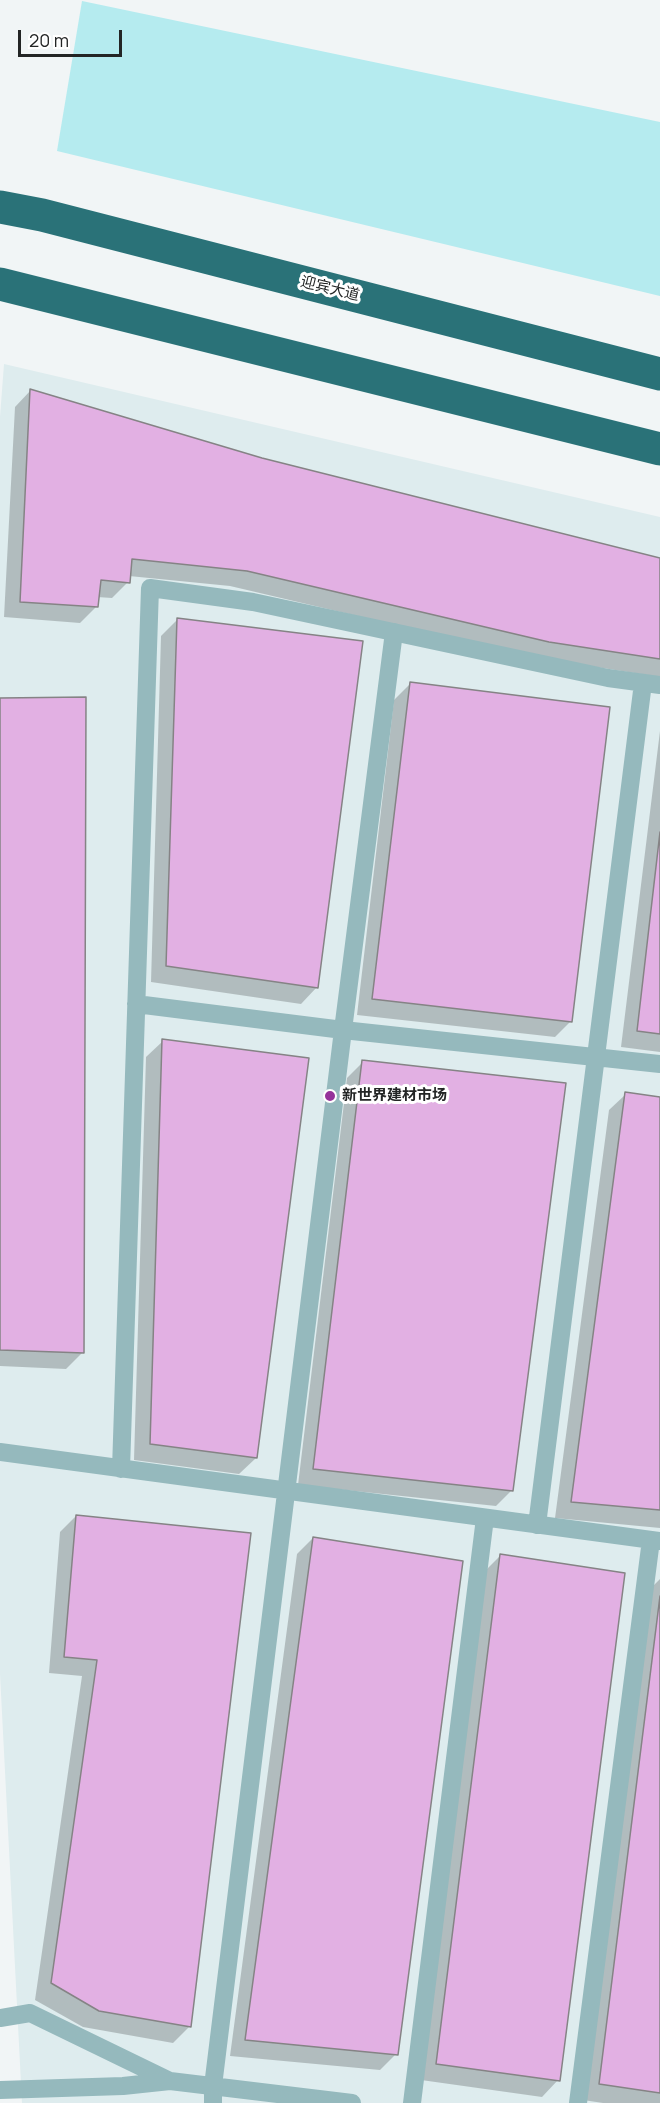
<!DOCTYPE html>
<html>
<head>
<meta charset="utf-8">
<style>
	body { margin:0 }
	#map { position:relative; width:660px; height:2103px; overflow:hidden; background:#f1f5f6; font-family:Manrope,sans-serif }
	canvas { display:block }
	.scale { position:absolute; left:18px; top:30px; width:104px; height:27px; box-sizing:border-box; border:3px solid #232525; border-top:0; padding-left:8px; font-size:18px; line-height:21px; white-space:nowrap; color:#232525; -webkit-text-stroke:4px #fff; paint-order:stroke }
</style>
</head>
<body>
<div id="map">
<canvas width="660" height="2103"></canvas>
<div class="scale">20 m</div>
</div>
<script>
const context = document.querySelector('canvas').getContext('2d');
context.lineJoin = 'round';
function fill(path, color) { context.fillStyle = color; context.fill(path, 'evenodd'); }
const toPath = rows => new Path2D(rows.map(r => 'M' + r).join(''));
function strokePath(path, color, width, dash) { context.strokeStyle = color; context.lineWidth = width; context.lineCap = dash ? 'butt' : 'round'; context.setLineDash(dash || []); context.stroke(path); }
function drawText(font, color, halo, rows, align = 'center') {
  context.font = font + ' Manrope,"Noto Sans SC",sans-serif'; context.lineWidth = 6; context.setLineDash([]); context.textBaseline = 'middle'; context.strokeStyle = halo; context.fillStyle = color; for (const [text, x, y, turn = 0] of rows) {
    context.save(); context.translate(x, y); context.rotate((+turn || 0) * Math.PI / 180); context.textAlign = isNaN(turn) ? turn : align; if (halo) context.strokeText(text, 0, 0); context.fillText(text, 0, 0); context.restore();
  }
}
fill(toPath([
	[4,364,660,517,660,2103,22,2103,0,1674,0,417]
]), '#deecee');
fill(toPath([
	[82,1,660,122,660,296,57,151]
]), '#b5ebef');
fill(toPath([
	[31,390,262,460,660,561,660,677,532,657,230,586,129,576,128,582,112,598,97,597,97,606,80,623,4,617,15,407],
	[177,620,317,987,301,1004,151,982,161,636],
	[410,684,571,1021,555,1037,357,1015,394,700],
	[0,700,83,1352,66,1369,0,1366],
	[660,731,660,1052,621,1047],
	[163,1041,256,1458,239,1474,134,1460,146,1057],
	[363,1062,512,1490,496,1506,298,1485,347,1078],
	[626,1094,660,1099,660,1528,555,1518,609,1110],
	[76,1516,189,2027,173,2043,83,2027,35,2000,82,1676,49,1673,60,1532],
	[313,1538,396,2054,380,2070,230,2056,297,1554],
	[500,1556,558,2080,542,2097,421,2080,484,1572],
	[660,1579,660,2103,603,2103,583,2100,647,1592]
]), '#0003');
const building = toPath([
	[30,389,262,458,660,558,660,659,549,642,247,571,132,559,130,583,101,580,98,607,20,602,30,389],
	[177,618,363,641,318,988,166,966,177,618],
	[410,682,610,707,572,1022,372,999,410,682],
	[86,697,84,1353,0,1350,0,698,86,697],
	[660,832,660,1034,637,1031,660,832],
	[162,1039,309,1058,257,1458,150,1444,162,1039],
	[362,1060,566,1083,513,1491,313,1469,362,1060],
	[625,1092,660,1097,660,1510,571,1502,625,1092],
	[76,1515,251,1533,191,2027,99,2011,51,1983,97,1660,64,1657,76,1515],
	[313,1537,463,1561,398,2055,245,2040,313,1537],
	[500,1554,625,1573,560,2081,436,2064,500,1554],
	[660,1596,660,2093,599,2084,660,1596]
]);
fill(building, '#e2b0e3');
strokePath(building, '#858385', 1.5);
strokePath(toPath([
	[136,1004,343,1030,660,1064],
	[0,1452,660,1541],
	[121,1469,150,588,253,602,608,678,660,685],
	[537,1525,643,683],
	[0,2018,30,2013,170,2081],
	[0,2090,123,2086,170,2081,352,2103],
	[213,2103,213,2086,343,1030,394,632],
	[412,2103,485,1518],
	[578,2103,651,1540]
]), '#95b9bd', 18);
strokePath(toPath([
	[0,207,42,215,660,374],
	[0,284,660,449]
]), '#2a7278', 33);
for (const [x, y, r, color] of [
	[330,1096,6,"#95339a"]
]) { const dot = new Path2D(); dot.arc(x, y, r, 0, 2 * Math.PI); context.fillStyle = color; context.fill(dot); strokePath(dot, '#fff', 2); }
drawText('15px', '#232525', '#fff', [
	["迎宾大道",330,289,14]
]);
drawText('bold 15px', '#232525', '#fff', [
	["新世界建材市场",342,1096]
], 'left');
</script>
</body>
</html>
